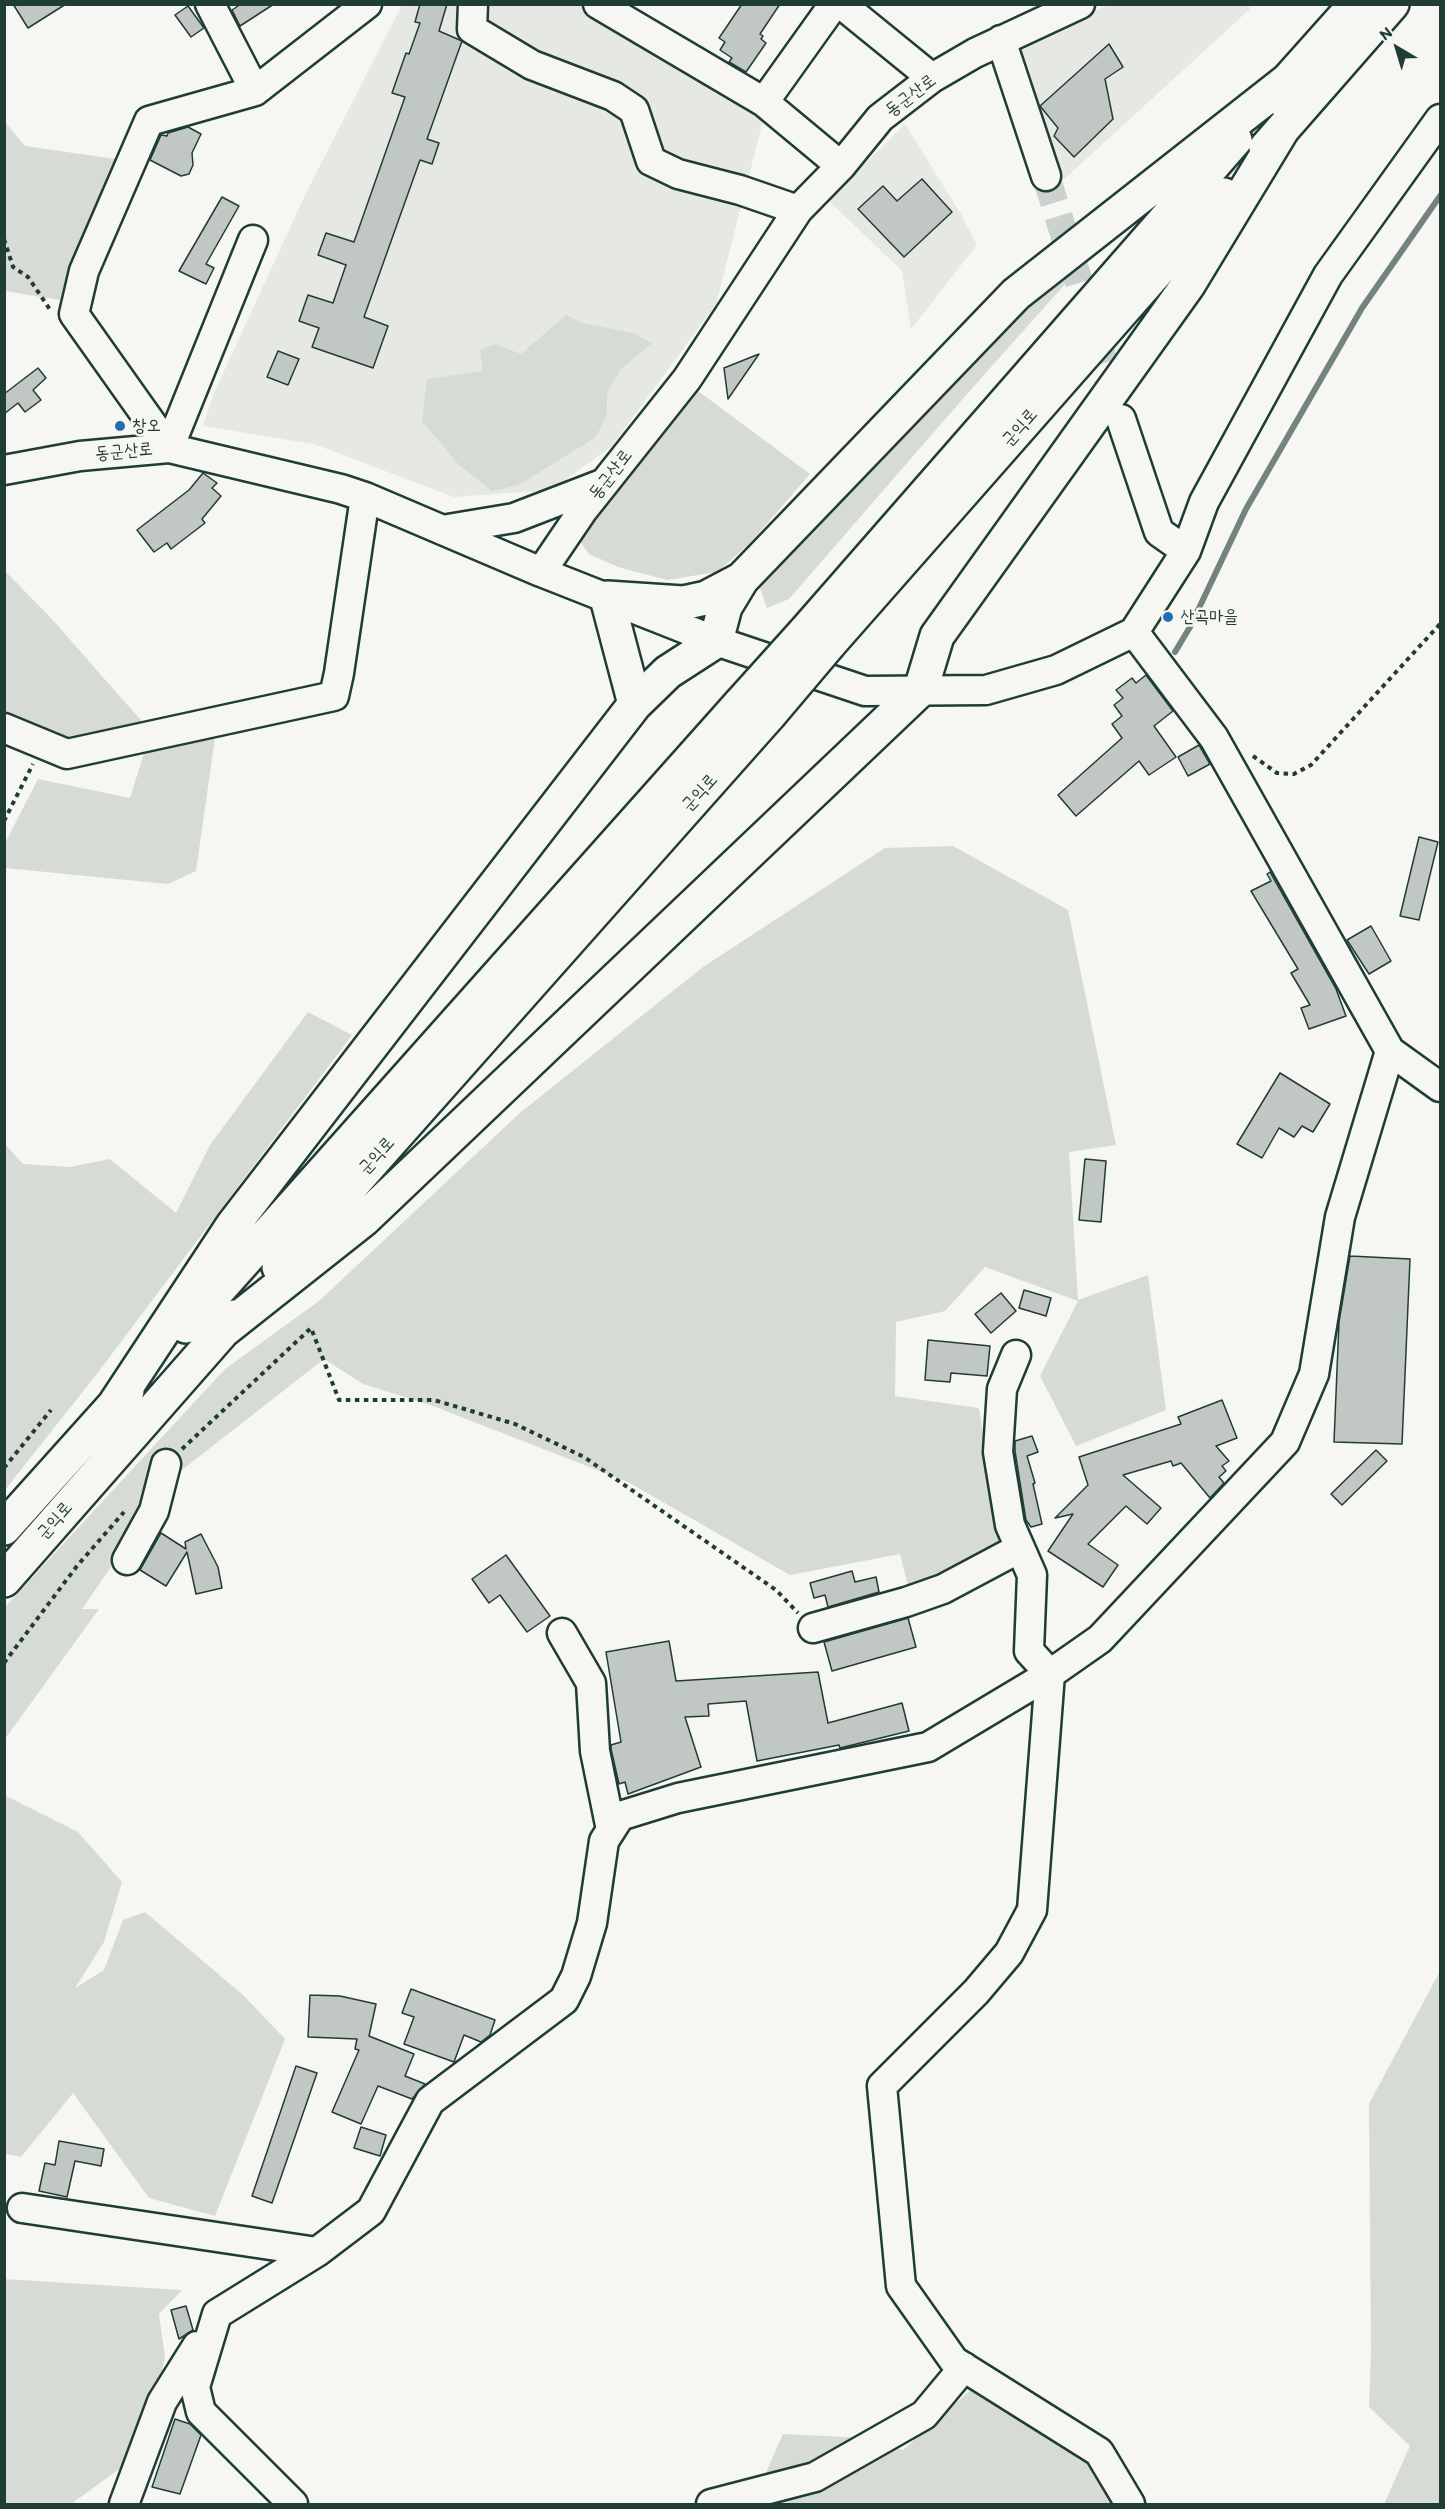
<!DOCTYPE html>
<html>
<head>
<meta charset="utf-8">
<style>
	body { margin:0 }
	#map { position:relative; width:1445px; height:2509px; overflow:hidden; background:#f6f6f2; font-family:Itim,sans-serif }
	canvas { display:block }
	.frame { position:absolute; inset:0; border:6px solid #1f3d34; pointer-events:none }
	.north { position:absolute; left:1367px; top:18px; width:60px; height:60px; -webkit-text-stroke:4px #f6f6f2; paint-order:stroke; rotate:322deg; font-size:16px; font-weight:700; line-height:24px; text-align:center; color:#1f3d34 }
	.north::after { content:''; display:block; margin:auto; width:21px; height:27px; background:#1f3d34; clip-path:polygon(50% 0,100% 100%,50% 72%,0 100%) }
</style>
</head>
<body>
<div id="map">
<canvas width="1445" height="2509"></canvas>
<div class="frame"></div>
<div class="north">N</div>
</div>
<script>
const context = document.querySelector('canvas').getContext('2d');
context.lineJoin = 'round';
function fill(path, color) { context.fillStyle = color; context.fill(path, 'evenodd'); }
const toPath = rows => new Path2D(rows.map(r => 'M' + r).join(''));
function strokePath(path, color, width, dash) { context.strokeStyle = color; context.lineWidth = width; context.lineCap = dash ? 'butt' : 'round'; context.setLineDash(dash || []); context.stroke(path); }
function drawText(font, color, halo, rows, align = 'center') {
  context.font = font + ' Itim,"Poor Story",sans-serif'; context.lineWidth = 5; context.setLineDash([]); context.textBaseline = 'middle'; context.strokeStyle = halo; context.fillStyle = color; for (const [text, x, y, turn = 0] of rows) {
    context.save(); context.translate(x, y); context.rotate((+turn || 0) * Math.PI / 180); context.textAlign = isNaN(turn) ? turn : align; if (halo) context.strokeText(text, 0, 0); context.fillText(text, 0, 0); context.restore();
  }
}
fill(toPath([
	[1248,4,1250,9,1060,183,995,50,1108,5],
	[402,5,578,5,764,117,716,304,612,446,551,490,454,497,314,444,203,426,214,393,306,193],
	[905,124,962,216,977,245,911,329,902,271,828,200]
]), '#e6e8e4');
fill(toPath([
	[4,121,25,146,123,160,66,301,5,291],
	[1157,181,967,394,789,599,767,608,756,577,772,551],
	[566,315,583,323,633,333,652,343,621,369,607,393,607,414,596,437,519,485,492,491,459,465,422,421,427,379,483,371,480,350,495,344,521,354],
	[694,388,810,474,749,544,717,572,667,580,618,567,589,554,579,540],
	[4,570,51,618,145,725,70,743,5,720],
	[216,731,196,871,168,884,5,868,4,845,38,779,130,798,145,750],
	[953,846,1068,910,1116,1145,1069,1152,1078,1300,1148,1275,1166,1410,1076,1446,1040,1376,1078,1301,985,1267,945,1311,896,1322,895,1396,979,1408,999,1544,909,1590,900,1554,790,1575,628,1482,433,1406,363,1384,324,1359,173,1477,82,1609,99,1609,5,1739,5,1607,225,1369,319,1301,521,1112,703,967,885,848],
	[308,1012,352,1035,96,1375,5,1490,5,1144,23,1164,70,1167,110,1159,176,1213,210,1145],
	[4,1795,78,1832,122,1882,104,1942,75,1988,104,1970,123,1920,145,1912,243,1995,285,2039,215,2216,149,2198,73,2093,21,2157,5,2154],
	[1440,1971,1440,2504,1384,2504,1410,2446,1369,2407,1371,2352,1369,2104],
	[4,2279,182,2290,159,2314,165,2357,144,2451,71,2504,5,2504],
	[973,2388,1094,2464,1115,2504,752,2504,783,2434,866,2438,903,2450]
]), '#d6dbd6');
strokePath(toPath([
	[1175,652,1190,627,1246,509,1362,308,1440,196]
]), '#72847d', 6);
const building = toPath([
	[13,4,66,4,28,28,13,4],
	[241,4,274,4,240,26,232,10,241,4],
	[420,4,447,4,439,31,462,41,427,139,439,143,432,164,420,160,364,317,388,326,373,368,312,347,319,328,299,321,308,295,333,303,346,265,318,255,326,233,354,242,405,97,392,93,406,53,409,54,420,23,415,22,420,4],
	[742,4,780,4,760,34,763,36,761,39,766,43,746,72,729,62,732,58,720,50,725,42,719,38,742,4],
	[188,6,204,28,191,37,175,15,188,6],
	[1109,44,1123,67,1105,79,1113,119,1074,157,1054,136,1058,128,1040,106,1109,44],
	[188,127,201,134,192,153,193,165,189,174,181,176,150,160,161,135,167,136,168,133,188,127],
	[922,179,952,212,904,257,858,209,883,186,897,201,922,179],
	[222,197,239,206,206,264,214,268,206,284,179,271,222,197],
	[278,351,299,359,288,385,267,377,278,351],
	[759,354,728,399,724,368,759,354],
	[38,368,46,378,33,390,41,400,25,412,18,403,4,414,4,394,38,368],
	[203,473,217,483,212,488,221,496,202,519,205,523,171,549,167,543,154,552,137,530,189,490,203,473],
	[1146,675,1173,711,1154,726,1176,757,1149,775,1139,761,1076,816,1058,795,1122,738,1112,724,1122,716,1114,705,1123,698,1116,690,1132,678,1136,683,1146,675],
	[1199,745,1210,764,1188,776,1178,757,1199,745],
	[1419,837,1438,842,1419,920,1400,916,1419,837],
	[1270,872,1336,989,1346,1016,1309,1029,1301,1008,1310,1005,1291,973,1298,969,1251,891,1271,881,1267,874,1270,872],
	[1371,926,1391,961,1369,974,1347,940,1371,926],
	[1280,1073,1330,1104,1313,1132,1302,1126,1294,1137,1279,1128,1262,1158,1237,1144,1280,1073],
	[1085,1159,1106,1161,1101,1222,1079,1220,1085,1159],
	[1350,1256,1410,1259,1402,1444,1334,1442,1339,1322,1350,1256],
	[1024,1290,1051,1298,1046,1316,1019,1308,1024,1290],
	[1001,1293,1016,1311,991,1333,975,1314,1001,1293],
	[928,1340,990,1346,987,1376,951,1373,950,1382,925,1380,928,1340],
	[1222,1400,1237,1438,1216,1446,1229,1461,1222,1466,1226,1471,1219,1477,1224,1483,1210,1498,1181,1463,1173,1466,1171,1461,1123,1475,1161,1508,1147,1524,1126,1506,1088,1544,1118,1565,1103,1587,1048,1551,1073,1514,1055,1518,1088,1485,1079,1457,1181,1424,1178,1417,1222,1400],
	[1032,1436,1038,1452,1027,1456,1035,1483,1033,1484,1042,1524,1031,1527,1026,1520,1015,1451,1015,1441,1032,1436],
	[1376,1450,1387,1461,1342,1505,1331,1494,1376,1450],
	[161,1533,186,1549,185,1542,201,1534,218,1567,222,1588,196,1594,187,1552,166,1586,140,1570,161,1533],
	[506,1555,550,1616,527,1632,500,1595,489,1603,472,1579,506,1555],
	[852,1571,855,1582,876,1577,879,1592,828,1607,825,1595,814,1598,810,1583,852,1571],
	[908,1618,916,1647,832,1671,824,1642,908,1618],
	[669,1641,676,1681,818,1672,828,1723,902,1703,909,1731,840,1748,839,1745,757,1761,746,1701,708,1704,709,1716,685,1717,701,1767,628,1794,625,1782,619,1784,611,1749,611,1745,621,1742,606,1652,669,1641],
	[411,1989,495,2020,490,2035,481,2042,464,2035,454,2062,404,2044,414,2017,402,2013,411,1989],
	[310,1995,340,1996,376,2004,369,2036,414,2054,405,2076,425,2084,412,2099,378,2086,361,2124,332,2112,359,2050,355,2049,357,2039,308,2037,310,1995],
	[296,2066,317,2073,272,2203,252,2196,296,2066],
	[361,2127,386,2135,380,2156,354,2148,361,2127],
	[59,2141,104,2149,101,2166,75,2161,67,2197,39,2191,45,2163,55,2165,59,2141],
	[186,2306,193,2330,179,2339,171,2310,186,2306],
	[175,2419,190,2424,201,2435,180,2494,152,2487,175,2419]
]);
fill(building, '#c1c8c3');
strokePath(building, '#1f3d34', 1.5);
strokePath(toPath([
	[1046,176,1118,408]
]), '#cbd1cc', 28, [28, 14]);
const minor = toPath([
	[210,4,255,91],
	[473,4,472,29,532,65,613,96,634,110,651,161,678,174,740,190,798,210],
	[598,4,764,102,841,166],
	[841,4,932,78],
	[1001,40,1046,176],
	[764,102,834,4],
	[1121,419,1159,532,1186,551],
	[169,448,74,314,84,271,149,121,255,91,367,4],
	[169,448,253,240],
	[4,470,80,456,169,448,341,489,365,497,541,572,716,641,865,691,986,690,1056,670,1134,632,1186,551,1204,502,1328,275,1440,119],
	[442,530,514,518,602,484],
	[541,572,583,510,687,379,798,210,841,166,880,118,932,78,975,53,1080,4],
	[4,728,67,754,334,696,339,673,365,497],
	[1390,1051,1440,1087],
	[1016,1355,1002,1389,998,1452,1010,1525,1032,1575,1029,1651,1050,1674,1032,1910,1009,1953,976,1992,882,2086,901,2286,954,2361,1099,2452,1130,2504],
	[127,1560,154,1511,166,1464],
	[813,1628,906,1602,943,1589,1020,1548],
	[562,1633,591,1683,595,1751,611,1830],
	[22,2208,317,2252],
	[124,2504,162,2402,197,2346],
	[293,2504,201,2412,195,2387,217,2314,317,2252,371,2211,430,2101,564,2000,576,1976,592,1923,604,1841,620,1816,678,1798,928,1747,1050,1674,1100,1639,1285,1442,1314,1374,1340,1217,1390,1051,1214,738,1134,632],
	[711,2504,815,2477,924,2415,964,2367]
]);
const highway = toPath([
	[1273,97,1356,4],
	[1266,148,1392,4],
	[804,633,1235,140],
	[829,644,1224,195],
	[635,704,607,598,683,603,706,598,742,579],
	[279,1267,769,715],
	[186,1326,741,703],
	[220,1333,364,1219,921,689,937,636,1188,285,1282,130],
	[113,1407,233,1225,635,704,668,672,716,641,725,607,742,579,1016,294,1287,81],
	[4,1528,127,1391],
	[4,1580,235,1317]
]);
strokePath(minor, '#1f3d34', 33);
strokePath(highway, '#1f3d34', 38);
strokePath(toPath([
	[4,239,13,267,28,277,51,311],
	[1253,756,1277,773,1294,774,1311,765,1440,624],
	[4,821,33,764],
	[182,1449,311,1328,339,1400,434,1400,515,1424,584,1457,776,1590,798,1613],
	[4,1468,51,1410],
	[4,1663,77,1566,124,1512]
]), '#1f3d34', 4, [4.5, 4.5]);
strokePath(minor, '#f6f6f2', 28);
strokePath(highway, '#f6f6f2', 33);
const highwayBridge = toPath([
	[741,703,804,633],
	[769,715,829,644]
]);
strokePath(highwayBridge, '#1f3d34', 38, []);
strokePath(highwayBridge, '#f6f6f2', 33);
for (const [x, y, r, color] of [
	[120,426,6,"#1f6fb2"],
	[1168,617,6,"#1f6fb2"]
]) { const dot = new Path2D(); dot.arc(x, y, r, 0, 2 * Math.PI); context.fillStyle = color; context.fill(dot); strokePath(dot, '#f6f6f2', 2); }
drawText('18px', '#1f3d34', '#f6f6f2', [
	["동군산로",911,96,-37],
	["군익로",1020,428,-49],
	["동군산로",124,452,-5],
	["동군산로",611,475,-52],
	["군익로",700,793,-48],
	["군익로",377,1156,-48],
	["군익로",55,1521,-49]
]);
drawText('18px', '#1f3d34', '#f6f6f2', [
	["창오",132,426],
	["산곡마을",1180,617]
], 'left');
</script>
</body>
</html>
